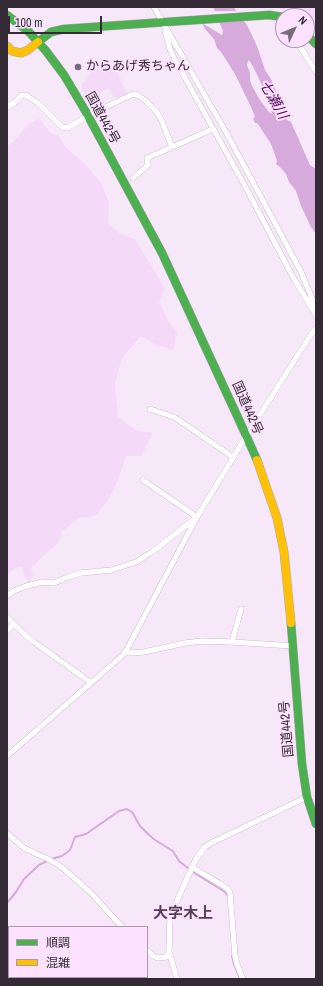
<!DOCTYPE html>
<html>
<head>
<meta charset="utf-8">
<style>
	body { margin:0 }
	#map { position:relative; width:323px; height:986px; overflow:hidden; background:#f6e8f8; font-family:"Archivo Narrow","Noto Sans JP",sans-serif }
	canvas { display:block }
	.frame { position:absolute; inset:0; border:8px solid #342a35; pointer-events:none }
	.legend { position:absolute; left:8px; top:926px; width:140px; height:52px; box-sizing:border-box; background:#fce2fe; border:1px solid #ac98ae; margin:0; padding:5px 7px; list-style:none; font-size:12px; color:#342a35 }
	.legend li { display:flex; align-items:center; gap:8px; height:20px }
	.legend b { width:20px; border:1px solid #ac98ae }
	.north { position:absolute; left:275px; top:8px; width:40px; height:40px; box-sizing:border-box; background:#fce2fe; border:1px solid #ac98ae; border-radius:50%; rotate:46deg; font-size:11px; font-weight:700; line-height:16px; text-align:center; color:#342a35 }
	.north::after { content:''; display:block; margin:auto; width:14px; height:18px; background:#786c79; clip-path:polygon(50% 0,100% 100%,50% 72%,0 100%) }
	.scale { position:absolute; left:8px; top:16px; width:94px; height:18px; box-sizing:border-box; border:2px solid #342a35; border-top:0; padding-left:5px; font-size:12px; line-height:14px; white-space:nowrap; color:#342a35; -webkit-text-stroke:3px #fce2fe; paint-order:stroke }
</style>
</head>
<body>
<div id="map">
<canvas width="323" height="986"></canvas>
<div class="frame"></div>
<ul class="legend">
<li><b style="height:5px;background:#4caf50"></b>順調</li>
<li><b style="height:5px;background:#ffc107"></b>混雑</li>
</ul>
<div class="north">N</div>
<div class="scale">100 m</div>
</div>
<script>
const context = document.querySelector('canvas').getContext('2d');
context.lineJoin = 'round';
function fill(path, color) { context.fillStyle = color; context.fill(path, 'evenodd'); }
const toPath = rows => new Path2D(rows.map(r => 'M' + r).join(''));
function strokePath(path, color, width, dash) { context.strokeStyle = color; context.lineWidth = width; context.lineCap = dash ? 'butt' : 'round'; context.setLineDash(dash || []); context.stroke(path); }
function drawText(font, color, halo, rows, align = 'center') {
  context.font = font + ' "Archivo Narrow","Noto Sans JP",sans-serif'; context.lineWidth = 4; context.setLineDash([]); context.textBaseline = 'middle'; context.strokeStyle = halo; context.fillStyle = color; for (const [text, x, y, turn = 0] of rows) {
    context.save(); context.translate(x, y); context.rotate((+turn || 0) * Math.PI / 180); context.textAlign = isNaN(turn) ? turn : align; if (halo) context.strokeText(text, 0, 0); context.fillText(text, 0, 0); context.restore();
  }
}
fill(toPath([
	[278,7,316,7,316,25,311,22,307,23,307,16,291,16],
	[106,67,115,69,117,71,127,93,126,97,117,99,113,96,109,88,100,93,103,100,104,103,102,105,93,108,88,99,85,95,81,86,84,82,87,80,88,77,93,70,96,69],
	[39,119,51,133,59,136,67,149,84,163,101,183,109,203,108,223,119,233,135,239,165,289,159,302,168,320,177,333,173,350,157,345,141,336,122,358,115,383,118,417,137,431,153,433,141,456,126,456,118,480,108,500,102,508,96,515,89,518,81,517,61,532,61,538,57,544,41,558,35,565,32,566,31,569,33,575,31,577,31,581,29,582,27,581,28,579,25,578,23,568,20,567,14,569,7,575,7,146,12,143,30,123]
]), '#f5d9f8');
fill(toPath([
	[213,7,234,7,236,11,215,11],
	[243,20,247,25,257,46,265,70,271,79,278,96,282,108,285,110,287,120,291,122,310,165,316,169,316,234,311,227,301,206,296,191,289,182,286,174,281,168,276,164,277,161,274,152,271,144,260,127,257,123,255,123,253,119,255,117,252,109,235,74,221,52,217,48,214,39,205,29,202,23,220,34,222,35,223,31,219,22],
	[249,60,254,68,263,88,265,94,270,104,272,114,269,112,260,100,252,86,250,81,250,73,247,65,248,61]
]), '#d6aadb');
strokePath(toPath([
	[51,859,62,856,70,850,75,837,86,834,119,811,127,809,132,812,140,826,149,835,155,840,173,851,179,861,184,865,196,874,225,892,228,896],
	[7,903,16,892,24,879,39,865,47,861],
	[7,942,9,944],
	[232,956,234,964,240,979],
	[56,977,59,979]
]), '#d6aadb', 2);
const street = toPath([
	[154,7,227,134,282,236,301,272,316,308],
	[165,31,170,49,174,58,245,186,295,281,316,315],
	[296,40,316,72],
	[7,107,14,103,22,95,27,96,38,103,62,127,67,128,95,112,131,95,135,94,141,97,147,102,156,111,161,119,172,147],
	[133,178,148,165,147,158,213,129],
	[150,409,174,417,233,457],
	[7,596,14,591,24,587,42,582,54,583,68,577,81,573,112,570,136,562,152,552,197,517,143,480],
	[7,617,24,634,34,642,90,682],
	[7,631,14,624],
	[232,642,241,609],
	[125,652,130,653,144,652,185,643,202,641,232,642,293,646],
	[7,756,123,655,127,649,197,517,242,443,310,336,316,328],
	[7,833,24,848,50,860,63,868,92,894,122,927],
	[192,867,227,888,230,893,235,956,237,964,243,979],
	[7,933,9,935],
	[147,950,153,956,158,958,166,957,169,952],
	[86,977,89,979],
	[126,979,128,977],
	[177,979,169,952,170,920,179,896,196,859,205,847,211,843,307,797]
]);
const fast = toPath([
	[7,15,29,32,46,51,64,75,86,112,162,253,245,433,257,460],
	[307,35,316,44],
	[38,42,51,32,64,29,269,15,283,17],
	[291,623,302,764,307,797,316,824]
]);
const slow = toPath([
	[7,46,12,51,21,53,28,50,38,42],
	[257,460,277,518,284,552,291,623]
]);
strokePath(street, '#aea4b0', 6);
strokePath(fast, '#aea4b0', 9);
strokePath(slow, '#aea4b0', 9);
strokePath(street, '#fefcfe', 5.5);
strokePath(fast, '#4caf50', 8);
strokePath(slow, '#ffc107', 8);
for (const [x, y, r, color] of [
	[78,67,4,"#786c79"]
]) { const dot = new Path2D(); dot.arc(x, y, r, 0, 2 * Math.PI); context.fillStyle = color; context.fill(dot); strokePath(dot, '#fce2fe', 1.5); }
drawText('13px', '#342a35', '#fce2fe', [
	["からあげ秀ちゃん",86,67]
], 'left');
drawText('13px', '#342a35', '#fce2fe', [
	["国道442号",102,118,61],
	["国道442号",247,408,66],
	["国道442号",287,729,-95]
]);
drawText('italic 14px', '#4c0253', '#fce2fe', [
	["七瀬川",273,100,60]
]);
drawText('bold 15px', '#533e55', '#fce2fe', [
	["大字木上",183,914]
]);
</script>
</body>
</html>
